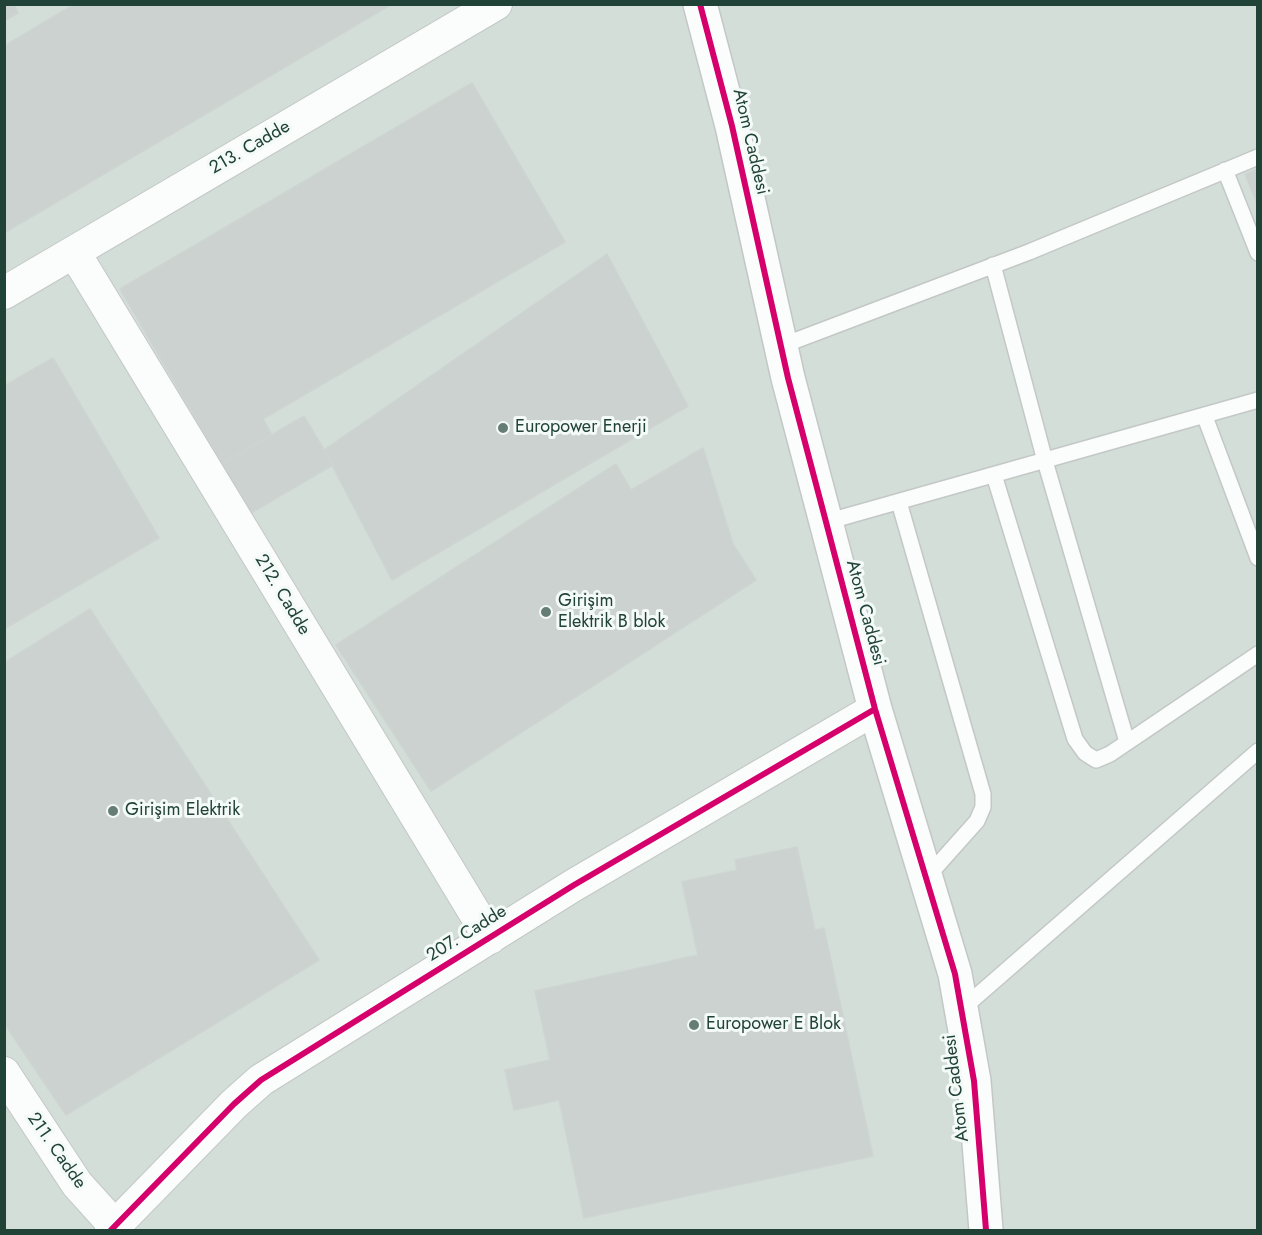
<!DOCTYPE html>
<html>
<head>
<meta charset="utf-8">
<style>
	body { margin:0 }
	#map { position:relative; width:1262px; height:1235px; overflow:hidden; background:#e6ebe9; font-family:Jost,sans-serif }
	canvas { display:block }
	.frame { position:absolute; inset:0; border:6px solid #204237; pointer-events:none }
</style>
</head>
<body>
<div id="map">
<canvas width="1262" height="1235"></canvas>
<div class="frame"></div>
</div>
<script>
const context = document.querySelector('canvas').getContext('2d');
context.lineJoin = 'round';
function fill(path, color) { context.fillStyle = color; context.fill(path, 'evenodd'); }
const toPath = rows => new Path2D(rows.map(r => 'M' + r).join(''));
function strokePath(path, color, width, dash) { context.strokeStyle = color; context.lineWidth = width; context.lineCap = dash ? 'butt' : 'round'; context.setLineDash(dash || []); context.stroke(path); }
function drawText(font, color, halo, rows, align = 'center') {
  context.font = font + ' Jost,sans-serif'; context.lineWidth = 6; context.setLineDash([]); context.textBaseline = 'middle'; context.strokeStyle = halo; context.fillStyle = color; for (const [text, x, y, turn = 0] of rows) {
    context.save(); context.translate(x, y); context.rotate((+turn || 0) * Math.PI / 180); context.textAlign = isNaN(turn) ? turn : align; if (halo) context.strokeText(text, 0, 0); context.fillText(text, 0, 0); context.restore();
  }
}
fill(toPath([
	[5,5,1257,5,1257,1230,5,1230]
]), '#d3ded8');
const building = toPath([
	[4,4,14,4,18,13,4,21,4,4],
	[75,4,392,4,4,233,4,46,75,4],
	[472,83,565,242,263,419,272,435,222,464,120,289,472,83],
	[1258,169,1258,206,1245,174,1258,169],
	[607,254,688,406,392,580,324,450,607,254],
	[53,358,159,538,4,629,4,386,53,358],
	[304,416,333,465,251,513,222,464,304,416],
	[703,448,733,544,756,580,431,791,336,645,616,464,631,490,703,448],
	[90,609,319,960,66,1115,4,1023,4,663,90,609],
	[797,847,815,930,824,928,873,1156,584,1218,559,1100,514,1110,505,1070,550,1060,535,991,698,955,682,882,737,870,735,860,797,847]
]);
fill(building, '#ccd2cf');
strokePath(building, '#ced4d2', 1.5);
const service = toPath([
	[1225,170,1258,253],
	[993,265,1045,461,1127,742],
	[781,346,1029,252,1258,157],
	[1205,417,1258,558],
	[994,475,1075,739,1085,753,1096,760,1110,754,1258,654],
	[899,502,983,794,983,807,977,821,927,877],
	[826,522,1258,400],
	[962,1009,1258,751]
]);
const minor = toPath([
	[74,252,490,938],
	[4,293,496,4],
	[4,1073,77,1184,114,1225],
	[111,1230,234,1104,261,1080,574,885,875,709]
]);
const tertiary = toPath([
	[700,4,732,126,788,378,826,522,875,709,955,974,974,1081,986,1230]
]);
strokePath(service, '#c3c8c6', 18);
strokePath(minor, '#c3c8c6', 34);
strokePath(tertiary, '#c3c8c6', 36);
strokePath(service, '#fbfcfc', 15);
strokePath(minor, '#fbfcfc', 32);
strokePath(tertiary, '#fbfcfc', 33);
strokePath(toPath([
	[700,4,732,126,788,378,826,522,875,709,955,974,974,1081,986,1230],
	[111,1230,234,1104,261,1080,574,885,875,709]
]), '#d6006c', 6);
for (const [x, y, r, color] of [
	[503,428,6,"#657d75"],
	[546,612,6,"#657d75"],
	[113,811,6,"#657d75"],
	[694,1025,6,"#657d75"]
]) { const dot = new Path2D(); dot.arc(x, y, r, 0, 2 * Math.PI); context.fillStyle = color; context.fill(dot); strokePath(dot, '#f4faf7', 2); }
drawText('18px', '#204237', '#f4faf7', [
	["Atom Caddesi",750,142,77],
	["213. Cadde",250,148,-30],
	["212. Cadde",282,595,59],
	["Atom Caddesi",865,613,75],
	["207. Cadde",467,934,-32],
	["Atom Caddesi",957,1088,-97],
	["211. Cadde",56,1151,55]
]);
drawText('18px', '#204237', '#f4faf7', [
	["Europower Enerji",515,428],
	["Girişim",558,602],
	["Elektrik B blok",558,623],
	["Girişim Elektrik",125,811],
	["Europower E Blok",706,1025]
], 'left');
</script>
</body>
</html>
